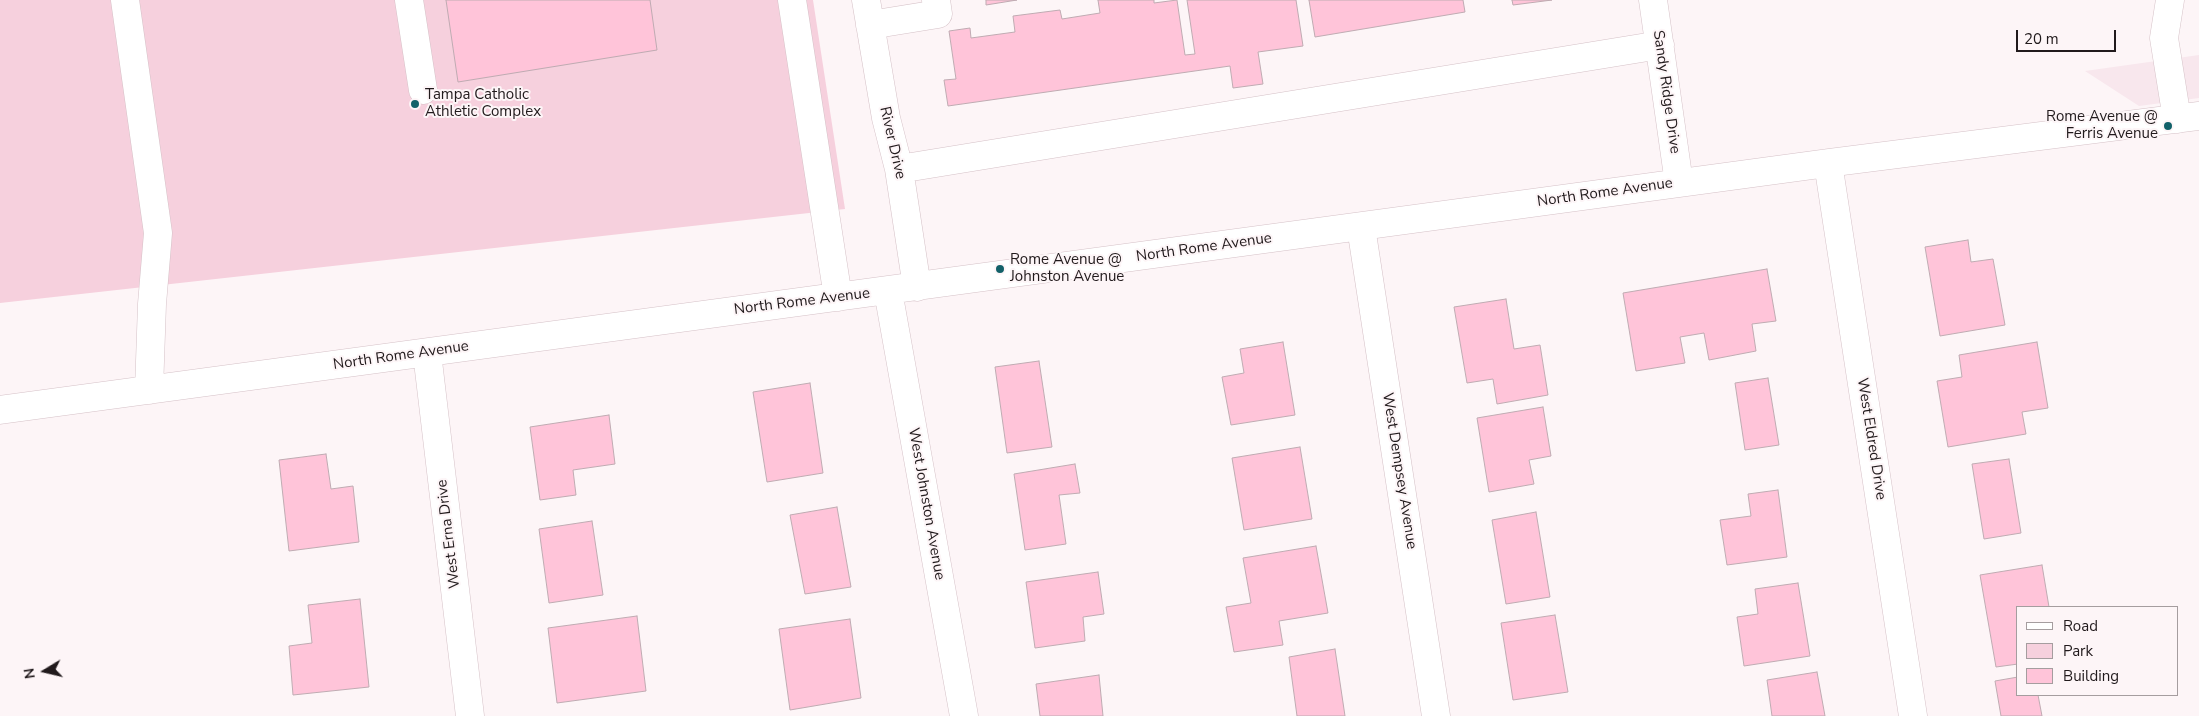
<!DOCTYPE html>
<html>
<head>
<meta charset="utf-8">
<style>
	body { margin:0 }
	#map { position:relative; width:2199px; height:716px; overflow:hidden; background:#fdf5f7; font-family:"Nunito Sans",sans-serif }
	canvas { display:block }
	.legend { position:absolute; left:2016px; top:606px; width:162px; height:90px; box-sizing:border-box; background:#fdf5f7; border:1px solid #a59d9f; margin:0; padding:6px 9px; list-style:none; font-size:15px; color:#211a1c }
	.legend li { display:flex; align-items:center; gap:10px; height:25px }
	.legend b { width:25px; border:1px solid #a59d9f }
	.north { position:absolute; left:20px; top:646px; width:50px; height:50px; -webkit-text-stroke:4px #fdf5f7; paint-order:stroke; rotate:261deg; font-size:14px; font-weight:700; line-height:20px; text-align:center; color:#211a1c }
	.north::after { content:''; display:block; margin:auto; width:18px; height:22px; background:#211a1c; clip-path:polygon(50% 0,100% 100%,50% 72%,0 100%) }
	.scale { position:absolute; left:2016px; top:30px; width:100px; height:22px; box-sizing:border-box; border:2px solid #211a1c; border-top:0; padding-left:6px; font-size:15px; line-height:18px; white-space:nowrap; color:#211a1c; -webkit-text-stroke:4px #fdf5f7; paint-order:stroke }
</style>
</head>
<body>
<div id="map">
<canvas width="2199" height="716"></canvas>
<ul class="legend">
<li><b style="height:6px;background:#fff"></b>Road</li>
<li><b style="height:14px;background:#f6d0dd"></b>Park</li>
<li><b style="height:14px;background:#ffc4d9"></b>Building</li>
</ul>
<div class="north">N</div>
<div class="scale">20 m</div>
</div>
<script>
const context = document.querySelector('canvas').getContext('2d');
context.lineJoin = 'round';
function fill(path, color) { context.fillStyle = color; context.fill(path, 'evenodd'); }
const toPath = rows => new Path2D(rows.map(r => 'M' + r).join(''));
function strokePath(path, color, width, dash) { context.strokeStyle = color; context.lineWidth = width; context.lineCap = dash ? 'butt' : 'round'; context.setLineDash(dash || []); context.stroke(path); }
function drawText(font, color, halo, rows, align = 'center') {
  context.font = font + ' "Nunito Sans",sans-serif'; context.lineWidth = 4; context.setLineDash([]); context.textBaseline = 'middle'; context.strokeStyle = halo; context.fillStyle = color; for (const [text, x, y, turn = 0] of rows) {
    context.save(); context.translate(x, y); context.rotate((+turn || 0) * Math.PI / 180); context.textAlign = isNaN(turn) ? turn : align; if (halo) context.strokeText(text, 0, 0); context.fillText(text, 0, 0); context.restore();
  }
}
fill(toPath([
	[2199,55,2199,98,2139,106,2085,71]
]), '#f8e7ed');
fill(toPath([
	[0,0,813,0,845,209,0,303]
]), '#f6d0dd');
const building = toPath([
	[446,0,650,0,657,50,458,82,446,0],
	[986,0,1017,0,986,5,986,0],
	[1098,0,1154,0,1154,3,1177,0,1185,55,1195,54,1187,0,1296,0,1303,46,1258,52,1263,84,1233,88,1230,66,948,106,944,80,956,79,949,31,970,28,971,38,1015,32,1013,16,1060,10,1062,19,1100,13,1098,0],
	[1309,0,1463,0,1465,12,1315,37,1309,0],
	[1512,0,1552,0,1513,5,1512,0],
	[1968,240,1971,262,1993,259,2005,325,1940,336,1925,247,1968,240],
	[1767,269,1776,321,1752,324,1756,351,1709,360,1704,333,1680,337,1685,363,1636,371,1623,293,1767,269],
	[1506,299,1514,349,1540,345,1548,395,1497,404,1493,379,1467,383,1454,307,1506,299],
	[1283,342,1295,415,1231,425,1222,377,1244,373,1240,349,1283,342],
	[2037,342,2048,408,2022,412,2026,434,1948,447,1937,381,1962,377,1959,355,2037,342],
	[1039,361,1052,447,1007,453,995,367,1039,361],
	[1768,378,1779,445,1745,450,1735,383,1768,378],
	[810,383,823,473,767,482,753,392,810,383],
	[1543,407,1551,456,1529,460,1534,484,1489,492,1477,418,1543,407],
	[609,415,615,464,573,470,576,495,540,500,530,427,609,415],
	[1300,447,1312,519,1244,530,1232,458,1300,447],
	[326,454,331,489,353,486,359,542,289,551,279,460,326,454],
	[2009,459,2021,533,1984,539,1972,464,2009,459],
	[1075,464,1080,493,1059,495,1066,544,1025,550,1014,474,1075,464],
	[1778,490,1787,557,1727,565,1720,520,1751,516,1748,494,1778,490],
	[837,507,851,587,805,594,790,515,837,507],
	[1536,512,1550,597,1506,604,1492,520,1536,512],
	[592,521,603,595,549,603,539,529,592,521],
	[1316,546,1328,613,1279,621,1283,645,1234,652,1226,607,1251,603,1243,558,1316,546],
	[2042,565,2049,607,2018,607,2018,664,1996,667,1980,575,2042,565],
	[1098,572,1104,614,1083,617,1085,641,1035,648,1026,582,1098,572],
	[1798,583,1810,656,1744,666,1737,617,1758,614,1755,589,1798,583],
	[360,599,369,687,293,695,289,646,312,643,308,605,360,599],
	[1555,615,1568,692,1513,700,1501,623,1555,615],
	[637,616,646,691,557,703,548,628,637,616],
	[850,619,861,698,790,710,779,629,850,619],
	[1335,649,1345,716,1297,716,1289,657,1335,649],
	[1817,672,1825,716,1772,716,1767,680,1817,672],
	[1099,675,1103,716,1040,716,1036,684,1099,675],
	[2018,677,2018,695,2038,695,2042,716,2001,716,1995,681,2018,677]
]);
fill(building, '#ffc4d9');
strokePath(building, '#bfabb2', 1);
const minor = toPath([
	[125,0,158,233,152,304,149,390],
	[409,0,423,90],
	[792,0,838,297],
	[866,0,886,118,899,169,917,287],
	[1653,0,1679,183],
	[2170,0,2164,38,2177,119],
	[870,25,938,14,936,0],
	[1828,163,1913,716],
	[899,169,1660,45],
	[1361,227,1436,716],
	[888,291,964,716],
	[427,353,470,716],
	[0,410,1828,163,2199,116]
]);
strokePath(minor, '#d5c1c7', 29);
strokePath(minor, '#fff', 28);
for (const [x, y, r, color] of [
	[415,104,5,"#126169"],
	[2168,126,5,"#126169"],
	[1000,269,5,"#126169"]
]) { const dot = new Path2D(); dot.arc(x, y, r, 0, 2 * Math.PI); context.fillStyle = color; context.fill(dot); strokePath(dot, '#fdf5f7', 2); }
drawText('15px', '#211a1c', '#fdf5f7', [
	["Sandy Ridge Drive",1666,92,82],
	["River Drive",892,143,77],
	["North Rome Avenue",1605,193,-8],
	["North Rome Avenue",1204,248,-8],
	["North Rome Avenue",802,302,-7],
	["North Rome Avenue",401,356,-8],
	["West Eldred Drive",1871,439,81],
	["West Dempsey Avenue",1399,471,81],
	["West Johnston Avenue",926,504,80],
	["West Erna Drive",449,534,-97]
]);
drawText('15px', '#211a1c', '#fdf5f7', [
	["Tampa Catholic",425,95],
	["Athletic Complex",425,112],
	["Rome Avenue @",2158,117,"right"],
	["Ferris Avenue",2158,134,"right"],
	["Rome Avenue @",1010,260],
	["Johnston Avenue",1010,277]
], 'left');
</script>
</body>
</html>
